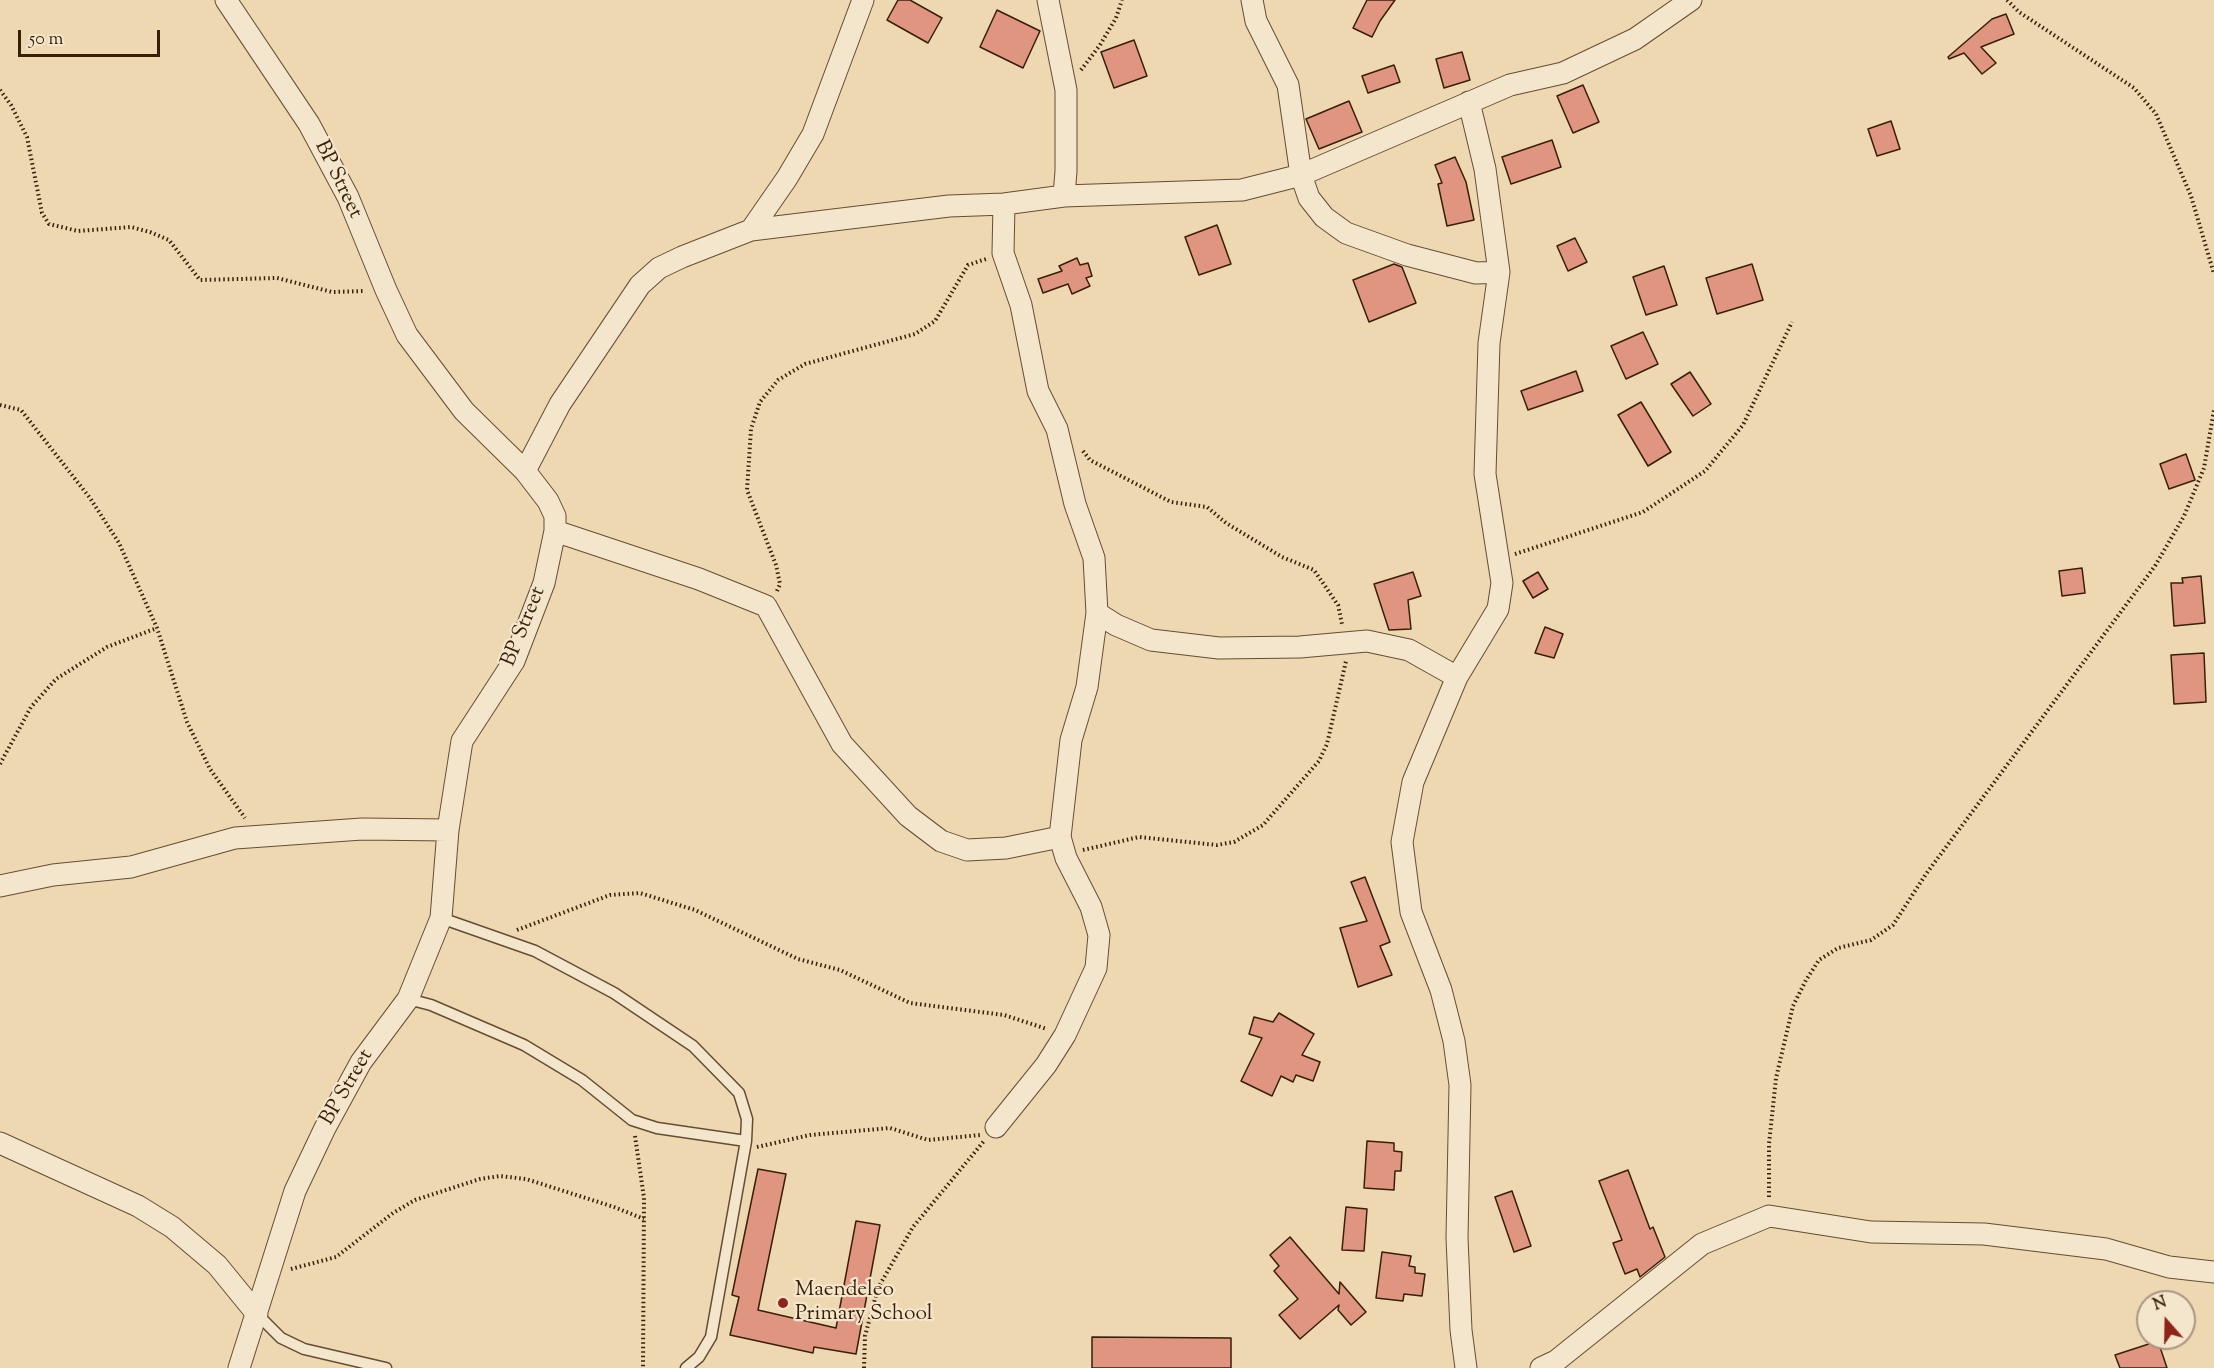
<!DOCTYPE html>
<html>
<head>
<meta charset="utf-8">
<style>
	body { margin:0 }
	#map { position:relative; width:2214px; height:1368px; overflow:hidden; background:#edd8b1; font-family:"Sorts Mill Goudy",serif }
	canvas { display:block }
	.north { position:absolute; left:2136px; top:1290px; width:60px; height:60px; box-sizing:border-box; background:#f3e6cc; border:2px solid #a9967e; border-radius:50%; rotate:340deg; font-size:16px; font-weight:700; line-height:24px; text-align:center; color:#391f08 }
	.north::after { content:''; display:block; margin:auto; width:21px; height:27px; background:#8f2418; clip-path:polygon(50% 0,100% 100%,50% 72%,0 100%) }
	.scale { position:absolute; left:18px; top:30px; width:142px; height:27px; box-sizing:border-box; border:3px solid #391f08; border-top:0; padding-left:8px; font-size:18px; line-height:21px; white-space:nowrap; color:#391f08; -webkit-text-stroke:4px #f3e6cc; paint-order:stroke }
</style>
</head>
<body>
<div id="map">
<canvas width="2214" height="1368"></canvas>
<div class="north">N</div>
<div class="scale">50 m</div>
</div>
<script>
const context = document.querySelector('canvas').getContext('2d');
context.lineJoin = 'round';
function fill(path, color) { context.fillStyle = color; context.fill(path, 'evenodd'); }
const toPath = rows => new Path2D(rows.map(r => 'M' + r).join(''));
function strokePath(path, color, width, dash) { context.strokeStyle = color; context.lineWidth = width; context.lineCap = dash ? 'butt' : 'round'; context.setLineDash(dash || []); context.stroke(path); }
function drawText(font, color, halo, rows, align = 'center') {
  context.font = font + ' "Sorts Mill Goudy",serif'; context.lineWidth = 4.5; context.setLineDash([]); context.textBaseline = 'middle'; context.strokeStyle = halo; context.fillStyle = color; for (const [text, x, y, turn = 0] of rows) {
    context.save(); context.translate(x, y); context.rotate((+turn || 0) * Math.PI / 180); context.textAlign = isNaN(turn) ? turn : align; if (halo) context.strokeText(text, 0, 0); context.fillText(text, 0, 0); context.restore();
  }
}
const building = toPath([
	[898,0,910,0,942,18,928,43,887,20,898,0],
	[1367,0,1395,0,1380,21,1372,37,1353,28,1367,0],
	[997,10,1040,31,1023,68,980,47,997,10],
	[2006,14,2014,34,1981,47,1996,63,1982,74,1964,53,1949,59,1948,57,1992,19,2006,14],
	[1134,40,1147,76,1114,88,1101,52,1134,40],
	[1462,52,1470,80,1444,88,1436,59,1462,52],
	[1394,65,1400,82,1368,93,1362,76,1394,65],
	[1583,85,1599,122,1573,133,1557,96,1583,85],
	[1349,101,1362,132,1319,149,1306,119,1349,101],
	[1891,121,1900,149,1877,156,1868,129,1891,121],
	[1552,140,1561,167,1511,184,1502,157,1552,140],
	[1455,157,1466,182,1474,220,1447,226,1438,184,1442,183,1435,165,1455,157],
	[1217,225,1231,264,1199,275,1185,237,1217,225],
	[1575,238,1587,262,1568,271,1557,246,1575,238],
	[1077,258,1080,265,1088,263,1092,276,1086,278,1090,286,1072,294,1068,284,1043,293,1038,279,1062,271,1059,266,1077,258],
	[1394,264,1402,267,1416,303,1369,322,1353,280,1394,264],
	[1752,264,1763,300,1717,314,1706,278,1752,264],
	[1664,266,1677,305,1646,315,1633,277,1664,266],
	[1643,332,1658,364,1626,379,1611,346,1643,332],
	[1576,371,1583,391,1528,410,1521,391,1576,371],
	[1690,372,1711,404,1693,416,1671,384,1690,372],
	[1641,402,1671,452,1648,466,1618,415,1641,402],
	[2186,454,2195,480,2169,489,2160,464,2186,454],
	[2082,568,2085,593,2062,596,2059,571,2082,568],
	[1413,572,1421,596,1408,600,1411,629,1389,630,1374,584,1413,572],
	[1538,572,1548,589,1533,598,1523,581,1538,572],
	[2201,576,2205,623,2174,626,2171,583,2183,583,2182,578,2201,576],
	[1545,627,1563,634,1554,658,1535,653,1545,627],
	[2204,653,2206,702,2174,704,2171,655,2204,653],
	[1365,877,1390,942,1380,946,1392,975,1358,987,1340,928,1367,921,1351,882,1365,877],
	[1279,1013,1314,1034,1302,1055,1320,1062,1313,1081,1296,1075,1293,1082,1281,1076,1272,1096,1241,1081,1262,1038,1249,1034,1254,1017,1273,1022,1279,1013],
	[1367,1141,1394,1143,1394,1151,1402,1152,1401,1171,1395,1171,1394,1190,1364,1188,1367,1141],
	[758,1169,786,1174,758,1310,836,1328,856,1221,880,1225,856,1354,814,1347,813,1353,730,1335,739,1297,732,1295,758,1169],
	[1628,1170,1650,1229,1653,1227,1665,1257,1640,1277,1637,1269,1625,1274,1613,1243,1622,1240,1599,1181,1628,1170],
	[1512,1191,1531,1246,1514,1252,1495,1197,1512,1191],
	[1346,1207,1367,1209,1364,1251,1342,1250,1346,1207],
	[1290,1237,1339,1294,1340,1282,1366,1312,1351,1325,1338,1310,1339,1305,1300,1339,1279,1315,1298,1299,1274,1271,1279,1266,1270,1255,1290,1237],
	[1382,1252,1411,1256,1409,1266,1415,1267,1415,1273,1425,1274,1422,1296,1404,1294,1403,1301,1376,1298,1382,1252],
	[1092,1337,1231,1338,1231,1368,1092,1368,1092,1337],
	[2158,1341,2167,1368,2120,1368,2115,1355,2158,1341]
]);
fill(building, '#df9580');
strokePath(building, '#391f08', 1.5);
const service = toPath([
	[441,918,535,951,614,993,693,1046,739,1093,747,1119,746,1141,711,1337,699,1357,686,1368],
	[408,999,431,1005,524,1045,582,1080,632,1120,657,1128,746,1141],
	[257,1314,281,1338,304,1349,386,1368]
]);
const minor = toPath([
	[226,0,309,124,348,197,386,290,407,335,464,411,525,471,548,501,555,516,555,531,544,583,514,661,462,741,448,830,441,918,408,999,361,1062,325,1128,295,1191,239,1368],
	[1048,0,1066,90,1066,171,1064,196],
	[1252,0,1256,21,1288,85,1301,175,1309,198,1324,217,1346,233,1407,255,1476,273,1499,272],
	[751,230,787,178,813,134,863,0],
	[525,471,560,404,640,285,659,268,682,257,751,230,949,206,1004,204,1064,196,1242,190,1301,175,1510,85,1563,73,1635,39,1691,0],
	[555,531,699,579,766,606,842,744,908,816,941,841,967,850,1006,848,1060,837],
	[1097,613,1116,625,1151,640,1219,648,1300,647,1367,641,1409,650,1457,677],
	[0,886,53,875,131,867,235,838,362,829,448,830],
	[996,1127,1046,1065,1065,1035,1096,968,1099,935,1091,907,1066,858,1060,837,1071,740,1087,687,1097,613,1094,558,1075,504,1057,429,1038,391,1021,305,1003,253,1004,204],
	[0,1143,138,1206,172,1227,217,1265,257,1314],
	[1466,1368,1461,1330,1457,1238,1460,1085,1454,1041,1441,990,1411,912,1402,842,1413,782,1457,677,1498,609,1502,583,1485,474,1489,343,1499,272,1485,169,1469,102],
	[1541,1368,1556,1361,1702,1244,1769,1216,1871,1232,1984,1234,2106,1249,2169,1267,2214,1272]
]);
strokePath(service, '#664d32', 13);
strokePath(minor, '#664d32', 23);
strokePath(toPath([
	[2007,0,2019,12,2134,88,2156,114,2191,196,2214,274],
	[1081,70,1100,45,1116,18,1122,0],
	[0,90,11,105,27,137,42,213,49,224,78,231,131,227,150,232,169,240,200,280,277,278,332,292,365,291],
	[0,405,21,410,90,498,119,543,157,628,187,722,210,769,245,818],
	[1083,451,1090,460,1171,502,1207,507,1226,523,1282,557,1314,570,1338,605,1342,624],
	[1515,554,1643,512,1705,471,1743,425,1792,322],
	[777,591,780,584,776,565,747,490,751,429,760,402,778,380,805,364,915,334,935,321,968,265,986,259],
	[0,764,31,707,56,679,107,647,157,628],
	[1083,850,1139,837,1217,845,1234,842,1263,825,1319,761,1327,744,1346,661],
	[517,930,610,895,640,893,695,910,798,959,840,970,910,1003,1004,1015,1047,1029],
	[635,1136,644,1198,643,1368],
	[757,1147,810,1135,890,1128,928,1140,980,1135],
	[1769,1197,1769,1144,1776,1078,1793,1006,1806,980,1819,960,1838,948,1871,940,1893,925,1926,874,2155,566,2184,516,2204,468,2214,410],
	[291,1269,336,1257,393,1213,415,1200,480,1179,500,1176,526,1179,614,1207,644,1219],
	[864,1368,865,1336,878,1288,913,1227,984,1141]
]), '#391f08', 4, [1.5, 3]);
strokePath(service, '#f3e6cc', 10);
strokePath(minor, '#f3e6cc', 21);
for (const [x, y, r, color] of [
	[783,1303,6,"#8f2418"]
]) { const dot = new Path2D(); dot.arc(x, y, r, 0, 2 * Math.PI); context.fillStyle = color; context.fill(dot); strokePath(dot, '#f3e6cc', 2); }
drawText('21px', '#391f08', '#f3e6cc', [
	["BP Street",337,180,64],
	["BP Street",525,627,-68],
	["BP Street",348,1088,-60]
]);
drawText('21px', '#391f08', '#f3e6cc', [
	["Maendeleo",795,1291],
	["Primary School",795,1315]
], 'left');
</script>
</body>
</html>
